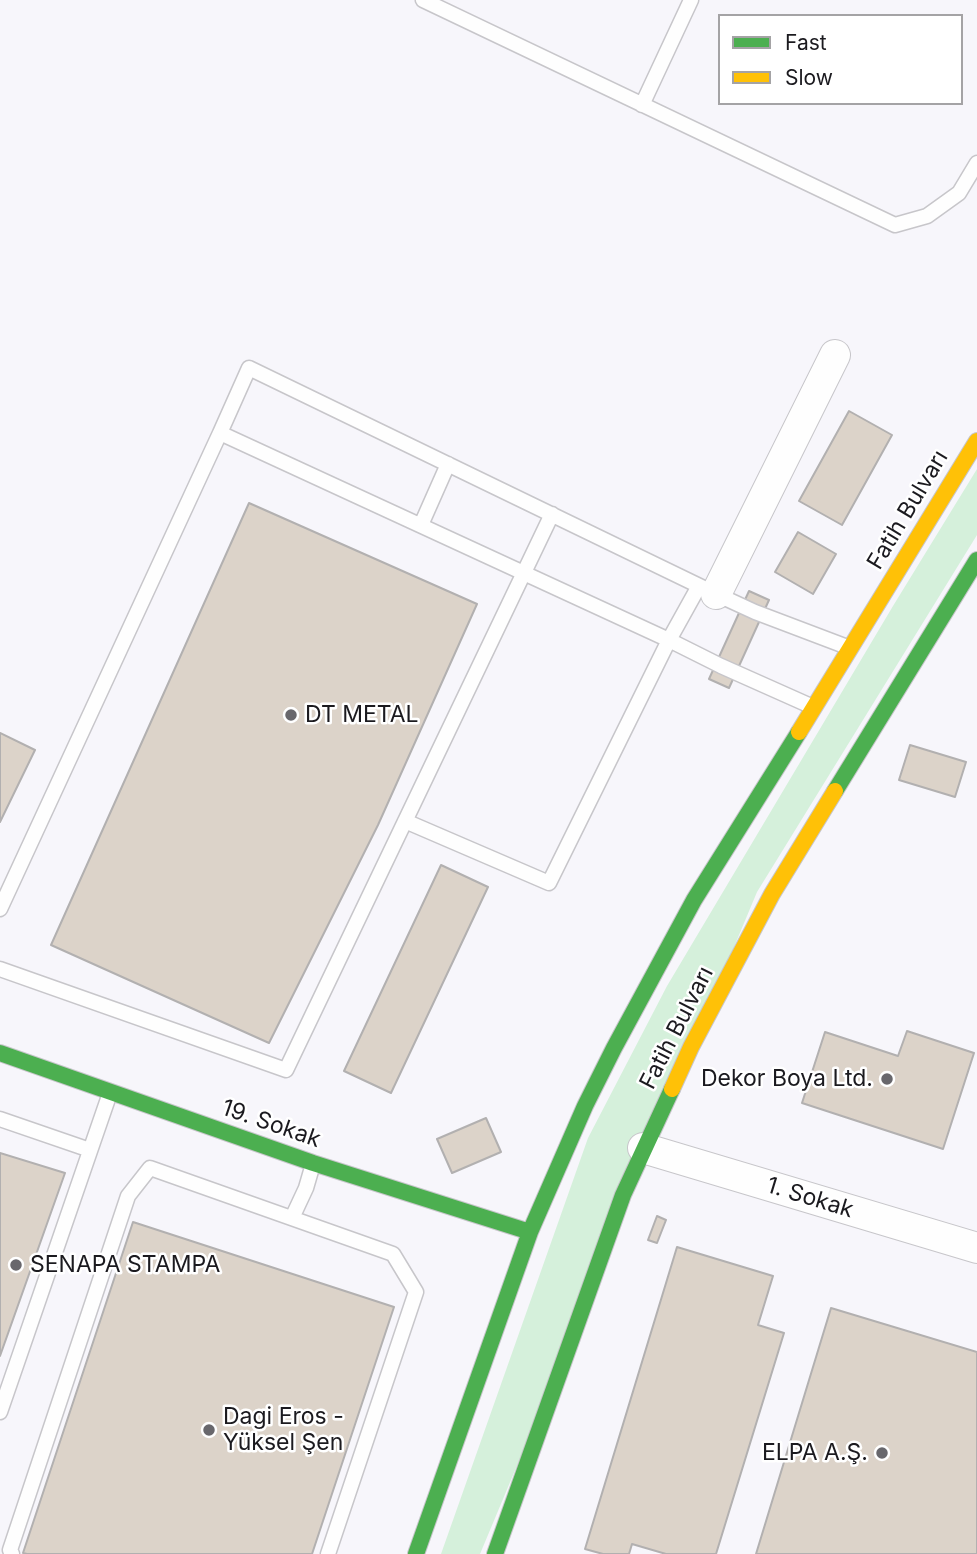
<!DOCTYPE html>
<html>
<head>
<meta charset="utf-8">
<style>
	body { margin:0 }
	#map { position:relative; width:977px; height:1554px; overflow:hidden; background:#f7f6fb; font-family:Inter,sans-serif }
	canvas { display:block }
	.legend { position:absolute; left:718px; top:14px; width:245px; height:91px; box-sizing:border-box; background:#fff; border:2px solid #a4a3a5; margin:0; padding:9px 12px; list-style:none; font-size:21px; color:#1b1a1f }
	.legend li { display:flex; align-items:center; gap:14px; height:35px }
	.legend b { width:35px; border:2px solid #a4a3a5 }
</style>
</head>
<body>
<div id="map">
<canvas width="977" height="1554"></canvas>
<ul class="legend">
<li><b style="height:9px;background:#4caf50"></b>Fast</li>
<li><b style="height:9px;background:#ffc107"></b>Slow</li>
</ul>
</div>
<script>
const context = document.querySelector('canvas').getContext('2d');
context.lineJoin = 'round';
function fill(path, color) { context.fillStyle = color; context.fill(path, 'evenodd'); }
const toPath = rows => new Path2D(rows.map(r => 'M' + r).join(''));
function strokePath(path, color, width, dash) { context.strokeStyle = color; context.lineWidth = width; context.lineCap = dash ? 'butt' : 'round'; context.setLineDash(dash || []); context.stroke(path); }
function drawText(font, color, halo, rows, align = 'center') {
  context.font = font + ' Inter,sans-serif'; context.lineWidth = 5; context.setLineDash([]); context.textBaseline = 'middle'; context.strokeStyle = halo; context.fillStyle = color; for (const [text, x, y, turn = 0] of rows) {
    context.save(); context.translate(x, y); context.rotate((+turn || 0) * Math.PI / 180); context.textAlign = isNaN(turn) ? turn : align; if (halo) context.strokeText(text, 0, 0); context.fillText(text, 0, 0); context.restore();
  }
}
fill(toPath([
	[977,469,977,535,757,892,480,1554,441,1554,588,1138,667,986,893,606]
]), '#d5f0db');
const building = toPath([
	[849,411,892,435,842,525,799,501,849,411],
	[249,503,477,604,378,825,269,1043,51,945,249,503],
	[798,532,836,554,813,594,775,572,798,532],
	[749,591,769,600,729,688,709,679,749,591],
	[0,733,35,750,0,822,0,733],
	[910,745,966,762,955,797,899,780,910,745],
	[441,865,488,887,391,1093,344,1071,441,865],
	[907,1031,974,1053,943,1149,802,1103,825,1032,898,1056,907,1031],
	[486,1118,501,1152,452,1173,437,1139,486,1118],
	[0,1153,65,1173,0,1356,0,1153],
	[657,1216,666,1220,657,1243,648,1240,657,1216],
	[133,1222,394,1307,312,1554,27,1554,23,1553,133,1222],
	[677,1247,773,1276,758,1325,784,1333,716,1554,666,1554,632,1544,629,1554,603,1554,585,1549,677,1247],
	[831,1308,977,1352,977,1554,756,1554,831,1308]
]);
fill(building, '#dcd3c9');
strokePath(building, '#b2b0b0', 2);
const lane = toPath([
	[423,0,895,225,927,216,959,193,977,163],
	[642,105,691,0],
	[421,525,448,464],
	[813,707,721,666,669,640,220,433,249,368,716,594,755,612,850,648],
	[405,821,549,883,669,640,699,586],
	[0,909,220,433],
	[0,969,286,1070,552,514],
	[0,1119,90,1150],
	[292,1218,306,1188,313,1164],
	[0,1412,110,1093],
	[12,1554,10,1550,128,1196,150,1168,393,1254,416,1292,328,1554]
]);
const street = toPath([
	[716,594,835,355],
	[643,1148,977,1248]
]);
const fast = toPath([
	[835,791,977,560],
	[0,1053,313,1163,530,1232],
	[416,1554,530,1232,585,1106,614,1048,694,900,799,732],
	[495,1554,623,1195,672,1089]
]);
const slow = toPath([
	[799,732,977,441],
	[672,1089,691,1047,772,894,835,791]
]);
strokePath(lane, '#c7c6ca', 17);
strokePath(street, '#c7c6ca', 32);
strokePath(fast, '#c7c6ca', 18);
strokePath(slow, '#c7c6ca', 18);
strokePath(lane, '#fefefe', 14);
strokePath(street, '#fefefe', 30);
strokePath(fast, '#4caf50', 16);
strokePath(slow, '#ffc107', 16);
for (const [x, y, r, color] of [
	[291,715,7,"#68676c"],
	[887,1079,7,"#68676c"],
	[16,1265,7,"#68676c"],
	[209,1430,7,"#68676c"],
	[882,1453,7,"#68676c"]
]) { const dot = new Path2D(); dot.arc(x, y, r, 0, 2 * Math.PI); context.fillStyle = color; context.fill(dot); strokePath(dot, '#fff', 2.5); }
drawText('23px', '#1b1a1f', '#fff', [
	["Fatih Bulvarı",908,510,-59],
	["Fatih Bulvarı",677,1028,-63],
	["19. Sokak",271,1124,19],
	["1. Sokak",810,1198,17]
]);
drawText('23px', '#1b1a1f', '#fff', [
	["DT METAL",305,715],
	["Dekor Boya Ltd.",873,1079,"right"],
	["SENAPA STAMPA",30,1265],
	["Dagi Eros -",223,1417],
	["Yüksel Şen",223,1443],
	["ELPA A.Ş.",868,1453,"right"]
], 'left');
</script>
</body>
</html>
